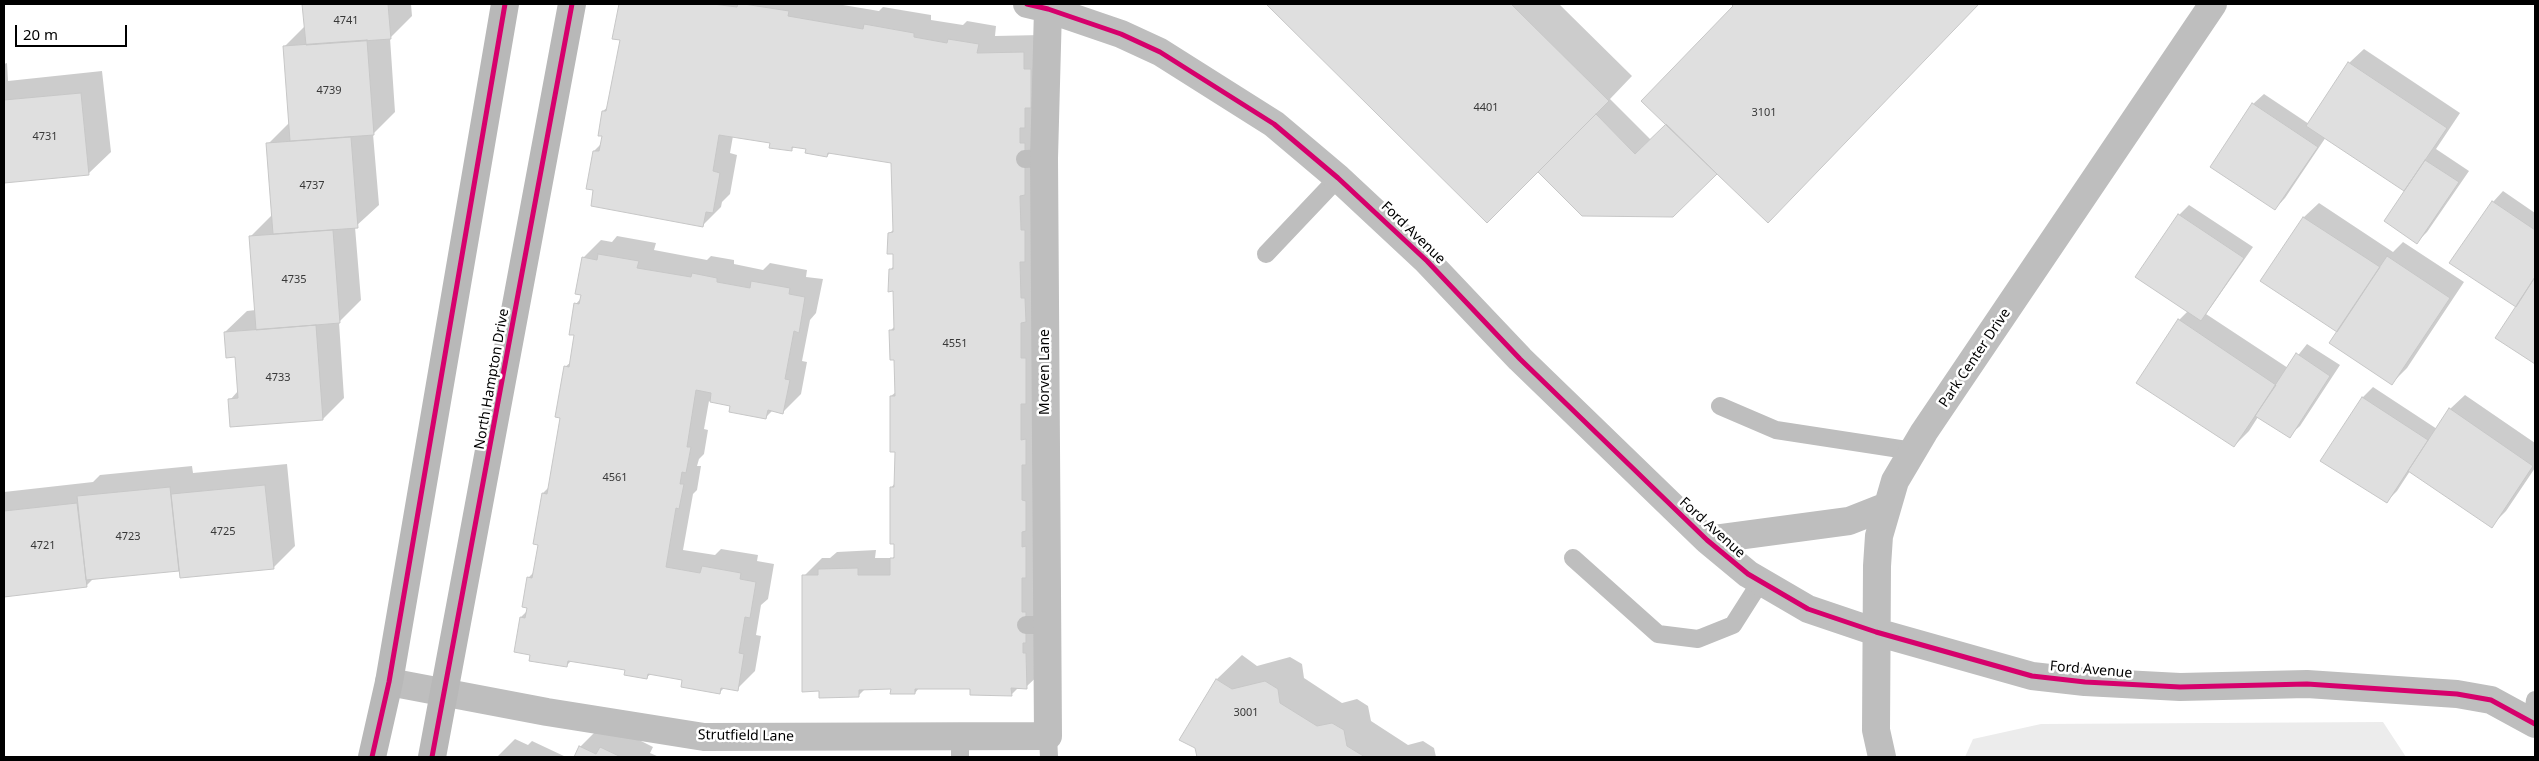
<!DOCTYPE html>
<html>
<head>
<meta charset="utf-8">
<style>
	body { margin:0 }
	#map { position:relative; width:2539px; height:761px; overflow:hidden; background:#fff; font-family:"Noto Sans",sans-serif }
	canvas { display:block }
	.frame { position:absolute; inset:0; border:5px solid #000; pointer-events:none }
	.scale { position:absolute; left:15px; top:25px; width:112px; height:22px; box-sizing:border-box; border:2px solid #000; border-top:0; padding-left:6px; font-size:15px; line-height:18px; white-space:nowrap; color:#000; -webkit-text-stroke:4px #fff; paint-order:stroke }
</style>
</head>
<body>
<div id="map">
<canvas width="2539" height="761"></canvas>
<div class="frame"></div>
<div class="scale">20 m</div>
</div>
<script>
const context = document.querySelector('canvas').getContext('2d');
context.lineJoin = 'round';
function fill(path, color) { context.fillStyle = color; context.fill(path, 'evenodd'); }
const toPath = rows => new Path2D(rows.map(r => 'M' + r).join(''));
function strokePath(path, color, width, dash) { context.strokeStyle = color; context.lineWidth = width; context.lineCap = dash ? 'butt' : 'round'; context.setLineDash(dash || []); context.stroke(path); }
function drawText(font, color, halo, rows, align = 'center') {
  context.font = font + ' "Noto Sans",sans-serif'; context.lineWidth = 5; context.setLineDash([]); context.textBaseline = 'middle'; context.strokeStyle = halo; context.fillStyle = color; for (const [text, x, y, turn = 0] of rows) {
    context.save(); context.translate(x, y); context.rotate((+turn || 0) * Math.PI / 180); context.textAlign = isNaN(turn) ? turn : align; if (halo) context.strokeText(text, 0, 0); context.fillText(text, 0, 0); context.restore();
  }
}
fill(toPath([
	[2383,722,2406,757,1965,757,1973,739,2041,724]
]), '#ececec');
fill(toPath([
	[304,4,411,4,412,16,390,38,395,112,373,134,379,205,355,227,361,300,339,322,344,398,323,419,230,400,238,391,236,356,225,332,247,311,256,310,250,237,272,215,268,144,290,122,284,47,305,26],
	[620,4,837,4,879,11,883,7,931,15,931,20,963,25,967,21,996,26,995,36,1041,35,1044,670,1026,687,1019,687,1011,695,971,688,919,688,915,693,892,688,865,689,858,696,804,576,822,558,830,558,837,552,876,550,875,558,893,558,895,555,891,488,895,483,896,450,891,396,896,392,895,358,890,331,895,326,894,290,890,270,894,266,894,253,889,234,894,229,892,162,831,152,827,156,808,148,795,146,791,150,771,142,733,136,730,153,737,155,730,194,722,202,721,207,703,225,594,189,594,151,602,143,603,111,609,106,621,39,613,38],
	[1267,4,1559,4,1632,76,1610,99,1651,140,1667,125,1735,6,1733,4,1978,4,1792,197,1717,173,1567,142,1487,221],
	[2364,49,2460,113,2436,149,2469,171,2427,232,2417,242,2406,191,2326,137,2285,198,2275,209,2253,104,2264,94,2309,124,2349,63],
	[7,63,8,81,102,71,111,152,89,173,4,182,4,64],
	[2503,191,2535,213,2535,363,2497,337,2517,307,2493,202],
	[2319,203,2393,252,2403,242,2464,282,2407,368,2392,383,2338,332,2262,280,2304,217],
	[2189,205,2253,247,2206,314,2288,368,2307,344,2340,365,2300,426,2289,436,2258,417,2249,431,2234,446,2179,320,2188,311,2179,215],
	[617,236,656,243,654,250,707,260,711,256,734,260,734,264,763,270,770,263,807,270,806,277,823,279,816,313,810,320,802,361,807,362,801,394,783,412,773,410,766,417,731,405,709,401,704,429,708,430,704,454,699,459,697,466,701,466,697,490,693,494,683,550,715,555,721,549,758,555,757,561,774,564,768,599,761,605,756,635,761,636,755,671,737,689,725,687,720,692,684,679,651,674,647,677,626,669,572,660,567,665,532,654,521,617,528,610,528,578,534,572,539,543,535,543,543,493,549,487,562,417,565,367,571,362,576,334,576,304,582,297,583,258,601,240,612,242],
	[2373,387,2437,429,2450,409,2465,395,2535,443,2535,468,2506,511,2491,526,2410,471,2397,491,2386,502,2322,460,2363,397],
	[287,464,295,546,273,568,180,570,94,578,86,586,4,595,4,492,93,482,100,475,192,466,193,473],
	[1242,655,1257,666,1290,657,1302,664,1304,678,1342,703,1357,699,1368,706,1371,721,1408,745,1423,741,1434,748,1436,757,1198,757,1196,747,1181,739,1217,679],
	[598,729,619,730,653,747,650,753,659,757,575,757,580,747],
	[515,739,528,745,532,741,566,757,497,757]
]), '#0003');
const building = toPath([
	[302,4,388,4,391,39,306,45,302,4],
	[619,4,713,4,737,7,738,4,744,4,789,11,788,16,863,29,864,24,914,33,914,37,947,43,948,39,979,44,977,53,1024,52,1024,69,1031,69,1031,108,1025,108,1025,128,1020,128,1020,143,1025,143,1025,195,1020,196,1021,230,1025,230,1025,262,1020,262,1021,298,1025,298,1026,322,1021,323,1021,358,1026,358,1026,404,1021,404,1021,440,1026,439,1026,465,1022,465,1022,500,1026,501,1026,531,1022,532,1022,547,1026,546,1026,578,1022,578,1022,612,1026,612,1026,643,1023,643,1023,653,1026,653,1027,689,1011,688,1012,696,970,695,970,689,915,689,915,694,890,694,891,689,859,690,859,697,819,698,819,691,802,692,802,575,818,575,818,569,858,568,858,575,890,575,890,558,894,558,894,544,890,544,890,487,894,487,895,452,890,452,890,396,895,396,894,360,890,360,889,330,894,330,893,291,888,292,889,269,893,269,893,254,887,254,888,233,893,232,891,163,828,153,827,157,805,153,806,149,792,147,792,151,769,148,770,143,719,135,713,171,720,173,713,213,706,212,703,227,591,206,593,190,586,189,593,151,599,151,602,136,598,136,602,111,606,111,620,40,612,39,619,4],
	[1266,4,1511,4,1609,101,1487,223,1266,4],
	[1731,4,1979,4,1768,223,1641,101,1733,6,1731,4],
	[367,40,374,135,290,141,283,46,367,40],
	[2348,62,2447,128,2404,191,2306,126,2348,62],
	[81,93,89,175,4,183,4,100,81,93],
	[2252,103,2318,147,2275,210,2210,167,2252,103],
	[1596,114,1635,154,1666,124,1717,174,1673,217,1582,216,1538,172,1596,114],
	[351,137,358,228,273,234,266,143,351,137],
	[2425,160,2459,182,2417,244,2384,221,2425,160],
	[2492,201,2535,230,2535,277,2516,307,2449,263,2492,201],
	[2178,214,2244,258,2201,321,2135,277,2178,214],
	[2303,217,2380,267,2337,332,2260,281,2303,217],
	[333,230,340,323,256,330,249,236,333,230],
	[598,254,639,261,637,268,691,277,692,273,717,278,717,282,750,288,751,281,790,288,789,294,805,297,799,333,794,331,785,379,790,380,783,414,768,410,766,419,729,412,730,406,710,402,711,393,696,390,687,447,691,447,686,473,682,472,680,484,684,484,679,509,676,508,666,567,700,573,702,566,741,573,740,579,756,582,750,618,745,617,739,653,744,654,738,691,721,688,720,694,681,687,682,680,648,674,647,679,624,675,625,670,568,661,567,667,529,661,530,655,514,652,520,617,525,618,527,608,522,607,527,577,532,578,538,545,533,544,542,493,547,494,560,418,555,417,564,366,569,367,574,335,569,335,574,303,579,304,581,295,575,294,582,257,597,260,598,254],
	[2387,256,2450,298,2392,385,2329,343,2387,256],
	[2535,277,2535,364,2495,338,2535,277],
	[2178,319,2276,385,2234,447,2136,383,2178,319],
	[316,325,323,420,230,427,228,399,238,398,235,357,226,358,224,332,316,325],
	[2296,353,2330,376,2290,438,2255,416,2296,353],
	[2362,397,2428,440,2387,503,2320,461,2362,397],
	[2449,408,2533,466,2492,528,2408,471,2449,408],
	[265,485,274,569,180,578,171,494,265,485],
	[170,487,179,571,86,580,77,496,170,487],
	[77,503,87,587,4,597,4,511,77,503],
	[1216,679,1232,689,1265,681,1278,689,1280,703,1317,726,1332,723,1344,730,1347,746,1365,757,1197,757,1195,748,1179,740,1216,679],
	[579,746,596,754,600,747,621,757,574,757,579,746]
]);
fill(building, '#dfdfdf');
strokePath(building, '#c7c7c7', 1);
strokePath(toPath([
	[1025,159,1044,158],
	[1266,254,1338,178],
	[1720,406,1776,430,1913,451],
	[1573,558,1658,634,1698,639,1733,625,1761,581],
	[1026,625,1046,625],
	[2532,721,2535,700],
	[1048,736,1049,757],
	[960,757,960,736]
]), '#bebebe', 18);
strokePath(toPath([
	[1027,4,1048,9,1121,34,1160,52,1274,124,1338,178,1427,261,1520,359,1707,540,1748,574,1808,609,1876,632,2032,676,2085,682,2180,687,2307,684,2457,694,2491,700,2535,724],
	[1707,540,1849,521,1887,506],
	[389,682,547,712,704,737,1048,736,1044,158,1048,9],
	[1882,757,1876,730,1877,566,1879,536,1895,481,1924,432,2213,4]
]), '#bebebe', 28);
strokePath(toPath([
	[372,757,389,682,505,4],
	[432,757,572,4]
]), '#b8b8b8', 28);
strokePath(toPath([
	[1027,4,1048,9,1121,34,1160,52,1274,124,1338,178,1427,261,1520,359,1707,540,1748,574,1808,609,1876,632,2032,676,2085,682,2180,687,2307,684,2457,694,2491,700,2535,724],
	[372,757,389,682,505,4],
	[432,757,572,4]
]), '#d6006c', 5);
drawText('11px', '#383838', null, [
	["4741",346,21],
	["4739",329,91],
	["4401",1486,108],
	["3101",1764,113],
	["4731",45,137],
	["4737",312,186],
	["4735",294,280],
	["4551",955,344],
	["4733",278,378],
	["4561",615,478],
	["4725",223,532],
	["4723",128,537],
	["4721",43,546],
	["3001",1246,713]
]);
drawText('14px', '#000', '#fff', [
	["Ford Avenue",1413,233,44],
	["Park Center Drive",1975,358,-56],
	["Morven Lane",1045,372,-90],
	["North Hampton Drive",492,379,-80],
	["Ford Avenue",1712,528,42],
	["Ford Avenue",2091,670,5],
	["Strutfield Lane",746,736,1]
]);
</script>
</body>
</html>
